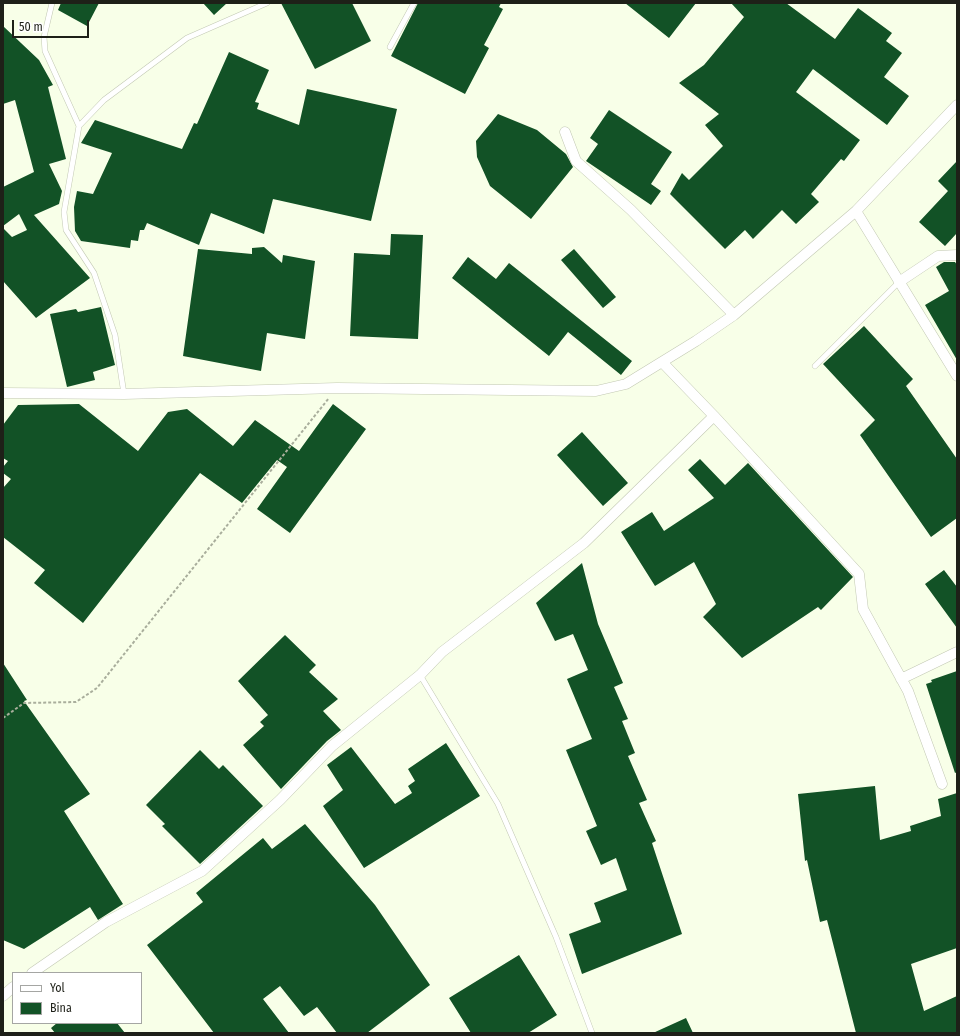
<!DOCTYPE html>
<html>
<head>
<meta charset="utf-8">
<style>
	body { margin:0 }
	#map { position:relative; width:960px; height:1036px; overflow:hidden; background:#f8ffe8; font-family:"Fira Sans Condensed",sans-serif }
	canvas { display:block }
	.frame { position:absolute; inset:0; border:4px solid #1e2018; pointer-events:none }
	.legend { position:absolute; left:12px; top:972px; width:130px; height:52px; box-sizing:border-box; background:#fff; border:1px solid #a5a6a3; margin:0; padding:5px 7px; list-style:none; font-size:12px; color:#1e2018 }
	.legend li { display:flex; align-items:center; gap:8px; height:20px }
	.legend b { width:20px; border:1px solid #a5a6a3 }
	.scale { position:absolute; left:12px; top:20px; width:77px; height:18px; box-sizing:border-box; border:2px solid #1e2018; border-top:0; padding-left:5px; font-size:12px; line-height:14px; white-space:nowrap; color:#1e2018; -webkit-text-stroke:3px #fff; paint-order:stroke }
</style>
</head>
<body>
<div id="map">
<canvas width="960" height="1036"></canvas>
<div class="frame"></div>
<ul class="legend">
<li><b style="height:5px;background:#fff"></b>Yol</li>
<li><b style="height:11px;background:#125226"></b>Bina</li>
</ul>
<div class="scale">50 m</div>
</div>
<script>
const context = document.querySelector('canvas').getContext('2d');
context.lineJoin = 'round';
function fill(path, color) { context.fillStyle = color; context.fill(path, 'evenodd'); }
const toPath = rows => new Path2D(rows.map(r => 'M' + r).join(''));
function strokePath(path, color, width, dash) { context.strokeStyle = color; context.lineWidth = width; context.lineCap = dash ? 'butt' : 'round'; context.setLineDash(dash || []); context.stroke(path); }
fill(toPath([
	[61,3,99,3,87,26,58,10],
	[203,3,227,3,214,15],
	[281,3,352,3,371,41,315,69],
	[418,3,501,3,499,7,503,9,484,45,489,48,465,94,391,56],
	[625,3,696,3,669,38],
	[731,3,786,3,835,39,858,8,892,33,886,41,902,53,884,77,909,96,887,125,813,69,796,92,860,140,844,161,841,159,811,194,819,202,796,224,782,210,753,239,745,230,725,249,670,194,682,173,689,180,723,146,705,125,719,114,679,83,704,65,744,17],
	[3,26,39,60,53,85,48,87,66,159,49,164,62,191,59,204,34,215,90,278,36,318,3,281,3,228,12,237,27,230,19,214,3,226,3,187,34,172,15,100,3,104],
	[229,52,269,70,255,102,259,103,257,109,299,125,307,89,397,109,371,221,273,199,264,234,211,213,199,245,147,223,144,230,140,230,138,241,131,240,130,248,81,241,75,231,74,207,77,191,93,194,112,153,81,143,95,120,182,149,194,123,197,124],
	[609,110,672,152,651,184,661,191,651,205,586,161,598,144,590,138],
	[498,114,537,130,566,154,573,167,531,219,490,186,477,157,476,141],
	[957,161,957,233,945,246,919,222,948,191,938,181],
	[391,234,423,235,418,339,350,336,354,253,390,255],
	[264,247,282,263,283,255,315,261,305,339,267,333,261,371,183,356,198,249,252,254,252,248],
	[574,249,616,297,603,308,561,260],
	[468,257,496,279,509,263,632,361,621,375,568,332,549,356,452,278],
	[944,262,955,262,957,265,957,360,925,305,949,291,936,267],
	[101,307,115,365,93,372,95,380,67,387,50,314,76,309,78,312],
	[864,326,913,379,906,386,957,459,957,518,931,537,860,435,875,420,823,364],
	[79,404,138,451,168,412,187,409,233,446,255,420,299,451,333,404,366,429,290,533,257,509,287,467,277,460,242,503,200,473,83,623,34,583,45,570,3,537,3,488,11,479,3,473,3,467,8,461,3,458,3,425,18,405],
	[582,432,628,483,603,506,557,455],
	[700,459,725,485,748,463,853,577,821,610,818,607,742,658,703,617,716,604,694,562,655,586,621,532,652,512,664,531,714,498,688,470],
	[582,563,598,624,623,683,614,687,628,719,622,721,635,753,628,756,647,800,639,803,656,841,652,843,682,934,582,974,569,934,601,922,594,903,627,890,616,858,601,865,586,831,597,826,566,750,592,739,567,679,588,670,573,634,555,641,536,603],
	[944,570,957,587,957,628,925,584],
	[285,635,316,665,309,672,338,699,323,711,341,730,327,741,281,789,243,745,264,726,260,722,268,715,238,681],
	[3,663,27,700,24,701,90,794,64,811,123,904,98,920,90,907,24,949,3,940],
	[957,671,957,772,955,773,926,684,932,682,931,680],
	[446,743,480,796,364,868,323,806,343,790,327,765,351,747,395,804,412,793,408,786,415,781,408,769],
	[200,750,219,769,223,765,263,806,200,864,162,826,165,824,146,805],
	[875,786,880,840,911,831,910,826,941,816,938,799,957,793,957,948,911,964,924,1011,957,996,957,1033,856,1033,827,920,820,922,807,860,805,861,798,794],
	[305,824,375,905,430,985,367,1033,337,1033,317,1007,304,1016,280,986,263,999,289,1033,214,1033,147,945,203,902,196,893,263,838,272,849],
	[519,955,557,1015,528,1033,471,1033,449,998],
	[686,1018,693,1033,653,1033],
	[57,1023,117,1023,125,1033,55,1033,51,1028]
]), '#125226');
const lane = toPath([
	[52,3,44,37,45,51,79,126],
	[390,47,414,3],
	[815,366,899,282],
	[124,394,115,335,94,273,66,230,64,212,79,126,104,100,187,38,267,3],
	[420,675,498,804,556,937,592,1033]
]);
const street = toPath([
	[565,132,576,161,631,210,734,315],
	[856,211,957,376],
	[899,282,938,256,957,255],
	[3,393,124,394,337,388,596,391,626,384,696,341,734,315,856,211,957,105],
	[714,416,859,574,863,609,908,691,942,784],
	[901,679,957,652],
	[32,973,106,922,202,871,280,800,332,746,420,675,442,652,584,543,714,416,662,362],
	[3,996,13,987]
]);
strokePath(lane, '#c2c8b3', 6);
strokePath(street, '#c2c8b3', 11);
strokePath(toPath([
	[3,718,24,703,76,702,97,688,329,398]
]), '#a9ae9c', 2, [3, 2]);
strokePath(lane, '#fff', 5);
strokePath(street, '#fff', 10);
</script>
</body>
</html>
